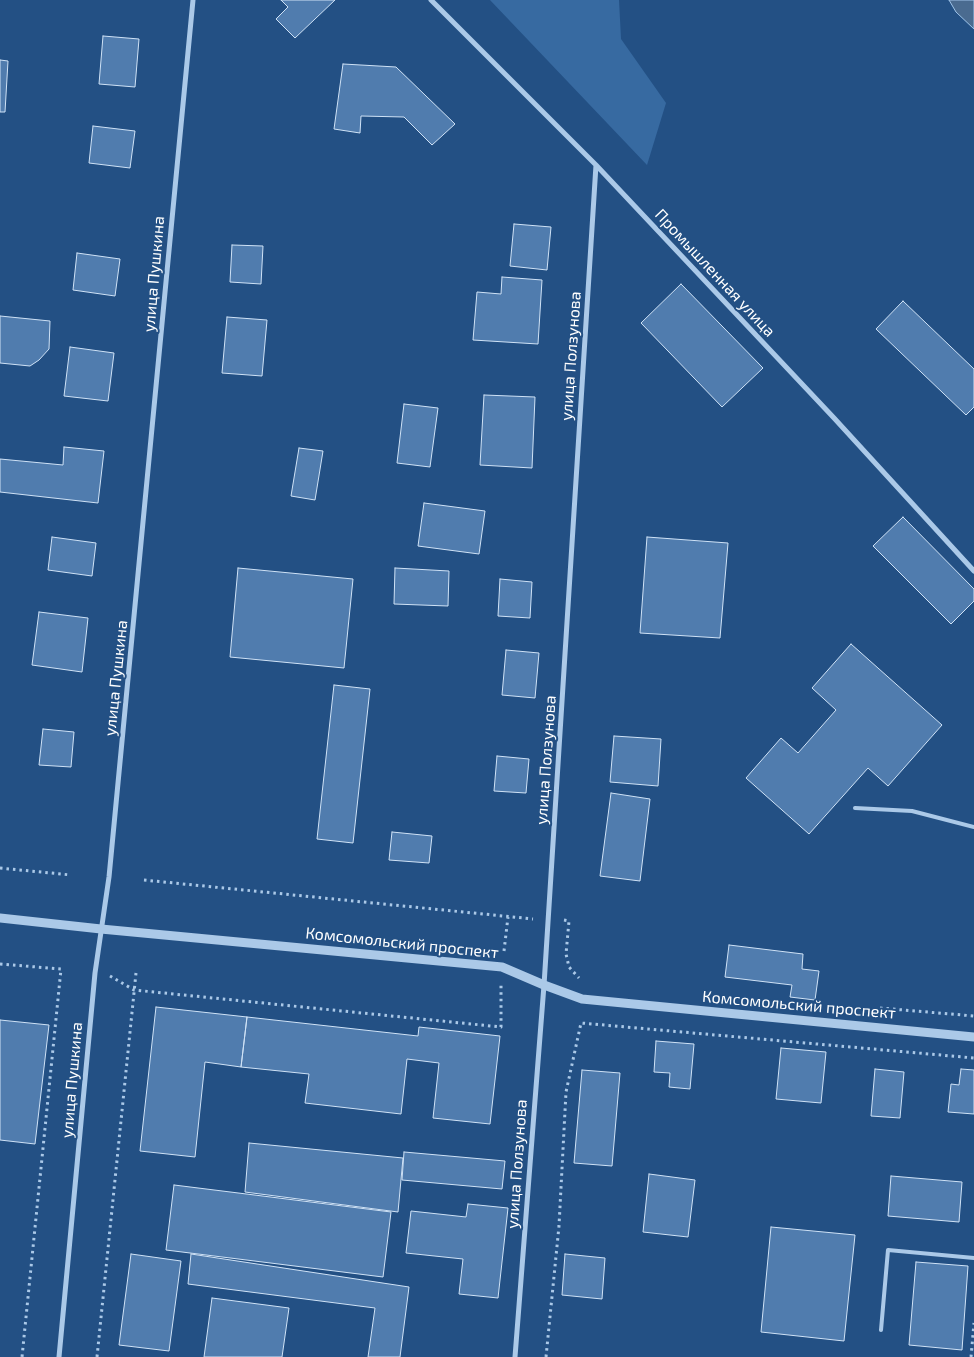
<!DOCTYPE html>
<html>
<head>
<meta charset="utf-8">
<style>
	body { margin:0 }
	canvas { display:block; background:#235084 }
</style>
</head>
<body>
<canvas width="974" height="1357"></canvas>
<script>
const context = document.querySelector('canvas').getContext('2d');
context.lineJoin = 'round';
function fill(path, color) { context.fillStyle = color; context.fill(path, 'evenodd'); }
const toPath = rows => new Path2D(rows.map(r => 'M' + r).join(''));
function strokePath(path, color, width, dash) { context.strokeStyle = color; context.lineWidth = width; context.lineCap = dash ? 'butt' : 'round'; context.setLineDash(dash || []); context.stroke(path); }
function drawText(font, color, halo, rows, align = 'center') {
  context.font = font + ' "Exo 2",sans-serif'; context.lineWidth = 4; context.setLineDash([]); context.textBaseline = 'middle'; context.strokeStyle = halo; context.fillStyle = color; for (const [text, x, y, turn = 0] of rows) {
    context.save(); context.translate(x, y); context.rotate((+turn || 0) * Math.PI / 180); context.textAlign = isNaN(turn) ? turn : align; if (halo) context.strokeText(text, 0, 0); context.fillText(text, 0, 0); context.restore();
  }
}
fill(toPath([
	[490,0,619,0,621,39,666,103,647,165]
]), '#376aa1');
const water = toPath([
	[949,0,974,0,974,29,956,12,949,0]
]);
fill(water, '#4a6b90');
strokePath(water, '#9fc4e9', 1);
const building = toPath([
	[281,0,335,0,295,38,276,19,288,7,281,0],
	[103,36,139,39,135,87,99,84,103,36],
	[0,60,8,61,5,112,0,112,0,60],
	[343,64,396,67,455,124,432,145,404,117,361,116,360,133,334,129,343,64],
	[93,126,135,131,130,168,89,163,93,126],
	[514,224,551,227,547,270,510,266,514,224],
	[232,245,263,246,261,284,230,282,232,245],
	[77,253,120,259,115,296,73,290,77,253],
	[502,277,542,280,538,344,473,340,477,292,501,294,502,277],
	[681,284,763,368,722,407,641,323,681,284],
	[903,301,974,369,974,407,966,415,876,329,903,301],
	[0,316,50,321,49,349,39,360,30,366,0,363,0,316],
	[227,317,267,320,262,376,222,373,227,317],
	[70,347,114,353,108,401,64,396,70,347],
	[484,395,535,397,532,468,480,465,484,395],
	[404,404,438,408,430,467,397,463,404,404],
	[64,447,104,451,98,503,0,492,0,459,63,465,64,447],
	[299,448,323,451,315,500,291,496,299,448],
	[424,503,485,511,479,554,418,546,424,503],
	[903,517,974,589,974,601,951,624,873,546,903,517],
	[52,537,96,543,92,576,48,570,52,537],
	[647,537,728,543,720,638,640,633,647,537],
	[238,568,353,579,344,668,230,657,238,568],
	[395,568,449,571,448,606,394,604,395,568],
	[500,579,532,582,530,618,498,616,500,579],
	[39,612,88,618,82,672,32,665,39,612],
	[851,644,942,725,888,786,868,768,809,834,746,778,781,738,798,753,836,710,812,688,851,644],
	[506,650,539,653,535,698,502,695,506,650],
	[334,685,370,689,353,843,317,839,334,685],
	[43,729,74,732,71,767,39,765,43,729],
	[614,736,661,739,658,786,610,782,614,736],
	[497,756,529,759,526,793,494,791,497,756],
	[611,793,650,799,640,881,600,876,611,793],
	[392,832,432,836,429,863,389,860,392,832],
	[729,945,803,954,802,969,819,971,815,1000,790,997,792,985,725,977,729,945],
	[156,1007,247,1017,241,1067,205,1062,195,1157,140,1151,156,1007],
	[247,1017,418,1036,419,1027,500,1036,490,1124,433,1118,439,1063,407,1059,401,1114,305,1103,309,1074,241,1067,247,1017],
	[0,1020,49,1025,35,1144,0,1140,0,1020],
	[656,1041,694,1044,690,1089,669,1087,670,1073,654,1072,656,1041],
	[781,1048,826,1052,821,1103,776,1099,781,1048],
	[875,1069,904,1072,900,1118,871,1116,875,1069],
	[961,1069,974,1070,974,1114,948,1112,951,1084,959,1085,961,1069],
	[582,1070,620,1073,612,1166,574,1163,582,1070],
	[249,1143,403,1158,398,1212,245,1192,249,1143],
	[404,1152,505,1161,502,1189,402,1180,404,1152],
	[649,1174,695,1180,688,1237,643,1232,649,1174],
	[891,1176,962,1182,959,1222,888,1216,891,1176],
	[174,1185,391,1212,383,1277,166,1250,174,1185],
	[468,1204,508,1208,498,1298,459,1294,463,1259,406,1253,411,1211,466,1217,468,1204],
	[771,1227,855,1235,844,1341,761,1332,771,1227],
	[131,1254,181,1261,169,1351,119,1345,131,1254],
	[191,1254,409,1287,400,1357,368,1357,375,1308,188,1284,191,1254],
	[565,1254,605,1258,602,1299,562,1295,565,1254],
	[916,1262,968,1266,962,1350,909,1345,916,1262],
	[212,1298,289,1308,282,1357,204,1357,212,1298]
]);
fill(building, '#507cae');
strokePath(building, '#cfe2f6', 1);
strokePath(toPath([
	[0,868,71,875],
	[144,880,533,919],
	[564,920,569,921,566,954,569,967,579,978],
	[504,951,508,917],
	[0,964,61,969,22,1357],
	[110,976,134,990,501,1027,501,985],
	[880,1008,974,1016],
	[97,1357,136,973],
	[546,1357,559,1226,566,1092,581,1023,974,1058],
	[971,1357,974,1323]
]), '#abc9e8', 3, [2.5, 4]);
strokePath(toPath([
	[855,808,912,811,974,827],
	[881,1330,888,1250,974,1258]
]), '#abc9e8', 4);
strokePath(toPath([
	[431,0,596,165,834,418,974,571],
	[59,1357,95,973,109,877,193,0],
	[515,1357,544,985,596,165]
]), '#abc9e8', 5);
strokePath(toPath([
	[0,918,101,929,502,967,544,985,582,999,974,1037]
]), '#abc9e8', 9);
drawText('16px', '#fff', '#235084', [
	["Промышленная улица",715,273,47],
	["улица Пушкина",154,274,-85],
	["улица Ползунова",571,356,-86],
	["улица Пушкина",116,678,-84],
	["улица Ползунова",546,760,-86],
	["Комсомольский проспект",402,943,6],
	["Комсомольский проспект",799,1005,5],
	["улица Пушкина",72,1080,-85],
	["улица Ползунова",517,1164,-86]
]);
</script>
</body>
</html>
